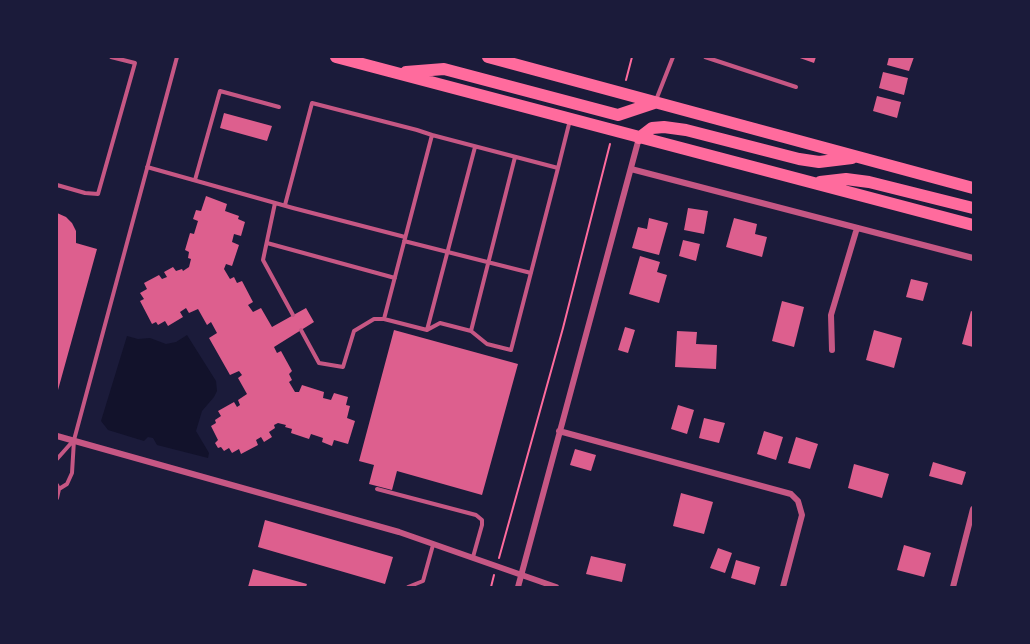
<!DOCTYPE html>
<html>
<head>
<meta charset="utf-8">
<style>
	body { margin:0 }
	#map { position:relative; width:1030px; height:644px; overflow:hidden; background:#1b1b3a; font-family:"Work Sans",sans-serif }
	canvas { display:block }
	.frame { position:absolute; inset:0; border:58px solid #1b1b3a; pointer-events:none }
</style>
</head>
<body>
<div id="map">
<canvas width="1030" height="644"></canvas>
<div class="frame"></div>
</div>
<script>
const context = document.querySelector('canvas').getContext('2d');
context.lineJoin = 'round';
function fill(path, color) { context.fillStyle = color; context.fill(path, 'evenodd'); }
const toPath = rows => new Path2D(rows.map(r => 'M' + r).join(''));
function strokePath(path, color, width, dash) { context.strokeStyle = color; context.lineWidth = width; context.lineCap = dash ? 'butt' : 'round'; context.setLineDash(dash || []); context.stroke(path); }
fill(toPath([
	[187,335,216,381,217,391,214,397,202,411,196,431,209,453,208,458,157,445,153,438,148,437,144,441,108,430,101,421,127,336,138,339,150,338,166,344,176,342]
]), '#12122b');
fill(toPath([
	[797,57,816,57,814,63],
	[889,57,914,57,909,71,887,65],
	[883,72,908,78,904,95,879,88],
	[877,96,901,102,897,118,873,111],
	[224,113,272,126,267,141,220,128],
	[206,196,227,204,225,211,239,216,238,219,245,222,241,236,234,234,232,242,239,245,232,266,226,264,224,269,230,279,234,277,237,283,242,281,253,302,248,305,253,312,261,308,272,327,306,308,314,322,274,347,277,353,281,351,292,371,289,374,292,380,289,382,295,392,299,392,302,385,324,392,323,398,331,400,334,393,348,397,346,405,350,406,347,418,355,421,348,444,334,440,332,446,322,442,323,438,311,434,309,439,291,433,292,429,285,427,286,425,278,423,274,425,275,428,269,432,272,437,264,442,261,437,256,440,258,445,241,454,239,449,232,453,229,448,224,451,221,447,218,448,215,443,218,440,211,426,216,423,215,420,221,416,218,411,234,402,237,407,240,405,238,400,247,394,238,378,242,375,239,371,230,375,209,338,217,333,211,322,207,325,198,309,189,313,186,308,180,312,183,317,168,326,165,321,158,325,156,322,152,324,140,301,144,299,140,293,147,289,144,283,159,275,162,279,167,277,164,272,173,267,176,271,182,269,183,271,189,267,191,259,188,258,189,252,185,250,190,233,194,234,198,221,193,219,196,210,201,211],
	[688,208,708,211,704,234,684,230],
	[57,213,66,217,72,223,76,231,76,243,97,249,58,390],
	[649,218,668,223,659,255,632,248,638,227,647,229],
	[734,218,757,224,755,234,767,237,762,257,726,247],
	[683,240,700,244,696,261,679,256],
	[640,256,660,262,657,272,667,275,659,303,629,294],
	[911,279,928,283,923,301,906,297],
	[782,301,804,307,794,347,772,341],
	[971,311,973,312,973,347,962,344],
	[625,327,635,330,628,353,618,350],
	[394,330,518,364,482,495,397,471,392,490,369,484,374,465,359,461],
	[874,330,902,338,894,368,866,360],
	[677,331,697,332,696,344,717,345,716,369,675,367],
	[678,405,694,410,687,434,671,429],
	[704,418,725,423,719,443,699,438],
	[764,431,783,437,776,460,757,454],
	[796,437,818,444,810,469,788,463],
	[575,449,596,455,591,471,570,465],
	[933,462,966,472,962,485,929,476],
	[854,464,889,474,882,498,848,488],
	[681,493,713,502,704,534,673,526],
	[265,520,393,557,385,584,258,547],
	[904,545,931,553,924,577,897,570],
	[718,548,732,553,725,573,710,568],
	[591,556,626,564,622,582,586,574],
	[736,560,760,567,755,585,731,578],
	[253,569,307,584,306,587,248,587]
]), '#dd5f8e');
strokePath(toPath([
	[626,80,632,57],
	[499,558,563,328,610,144],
	[491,587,494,575]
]), '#ff6b9d', 2);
strokePath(toPath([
	[705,57,796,87],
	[656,100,673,57],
	[147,167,293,208,405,237],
	[558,168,432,135,384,319,427,330,440,323,471,331,487,344,511,350,558,168,570,120],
	[195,180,220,91,279,107],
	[57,185,85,193,98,194,135,63,111,57],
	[275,203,263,260,293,315],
	[285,205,312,103,417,130,432,135],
	[404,241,531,273],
	[267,243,395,278],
	[301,330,319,363,343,367,354,331,374,319,384,319],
	[427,330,475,147],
	[471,331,515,157],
	[57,459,73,441],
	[57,485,59,489,57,498],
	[57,488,59,489,67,484,72,473,74,440,177,57],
	[377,489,476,515,482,520,482,525,473,557],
	[408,587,423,581,433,545]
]), '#c65784', 4);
strokePath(toPath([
	[631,169,973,258],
	[832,350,831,315,857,228],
	[559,431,791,494,798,501,802,515,783,587],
	[57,436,399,532,556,587],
	[518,587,639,138],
	[953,587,973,509]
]), '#c65784', 6);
strokePath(toPath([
	[336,57,973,225],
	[488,57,973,188],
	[406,72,444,69,618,115,654,103],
	[639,138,652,128,664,127,686,130,799,159,819,162,852,158],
	[820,182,846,179,869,182,973,208]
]), '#ff6b9d', 12);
</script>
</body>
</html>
